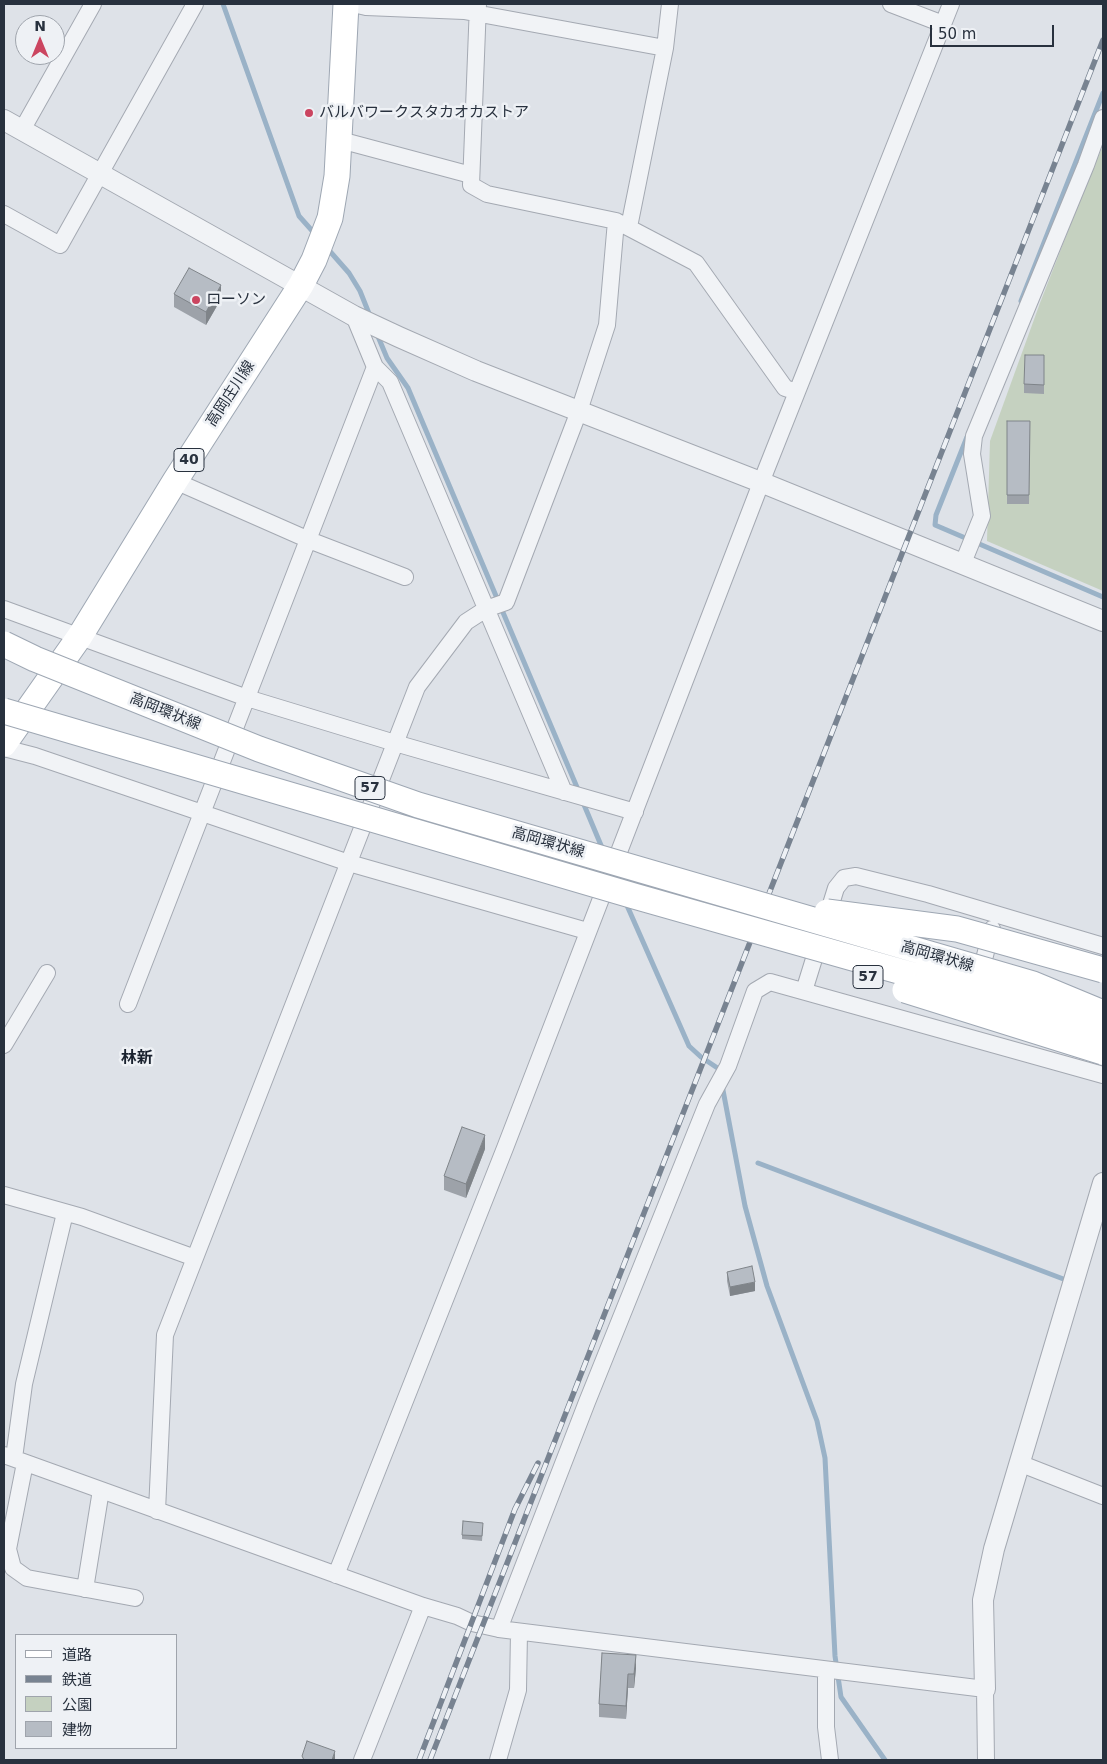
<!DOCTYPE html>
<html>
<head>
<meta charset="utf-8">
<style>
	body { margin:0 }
	#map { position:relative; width:1107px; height:1764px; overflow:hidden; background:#dee2e8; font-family:"DejaVu Sans","Noto Sans JP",sans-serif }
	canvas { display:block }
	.frame { position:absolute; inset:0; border:5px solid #28313e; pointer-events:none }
	.legend { position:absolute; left:15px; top:1634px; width:162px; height:115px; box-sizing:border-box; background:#eef1f5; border:1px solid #9fa4ac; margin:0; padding:6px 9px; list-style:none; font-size:15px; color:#28313e }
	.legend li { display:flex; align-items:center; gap:10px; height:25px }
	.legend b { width:25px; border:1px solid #9fa4ac }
	.north { position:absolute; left:15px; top:15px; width:50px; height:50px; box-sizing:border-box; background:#eef1f5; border:1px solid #9fa4ac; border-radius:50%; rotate:0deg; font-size:14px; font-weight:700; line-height:20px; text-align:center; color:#28313e }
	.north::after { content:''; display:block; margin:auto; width:18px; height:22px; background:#cb4560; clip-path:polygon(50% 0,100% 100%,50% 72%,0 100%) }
	.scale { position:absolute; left:930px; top:25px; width:124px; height:22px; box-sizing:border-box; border:2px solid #28313e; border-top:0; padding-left:6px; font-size:15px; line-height:18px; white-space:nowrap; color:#28313e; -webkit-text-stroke:4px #eef1f5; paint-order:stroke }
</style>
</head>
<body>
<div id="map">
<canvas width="1107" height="1764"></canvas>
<div class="frame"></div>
<ul class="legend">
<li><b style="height:6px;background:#fff"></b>道路</li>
<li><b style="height:6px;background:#788391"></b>鉄道</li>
<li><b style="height:14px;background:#c5d1c0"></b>公園</li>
<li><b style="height:14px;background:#b6bcc4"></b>建物</li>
</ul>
<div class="north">N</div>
<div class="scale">50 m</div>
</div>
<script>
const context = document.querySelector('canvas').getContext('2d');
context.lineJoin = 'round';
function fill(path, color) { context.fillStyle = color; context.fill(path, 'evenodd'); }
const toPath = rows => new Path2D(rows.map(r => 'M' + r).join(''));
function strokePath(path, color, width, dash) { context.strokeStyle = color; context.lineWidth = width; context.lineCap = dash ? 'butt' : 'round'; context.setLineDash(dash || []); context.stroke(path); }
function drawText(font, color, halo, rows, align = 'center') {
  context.font = font + ' "DejaVu Sans","Noto Sans JP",sans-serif'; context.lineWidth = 5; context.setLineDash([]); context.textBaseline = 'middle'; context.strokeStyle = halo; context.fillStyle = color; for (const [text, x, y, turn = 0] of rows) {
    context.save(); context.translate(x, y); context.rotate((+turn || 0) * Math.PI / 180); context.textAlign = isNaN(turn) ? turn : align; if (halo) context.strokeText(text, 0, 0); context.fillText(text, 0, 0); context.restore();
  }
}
fill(toPath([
	[1103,146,1103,591,987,541,990,441,1040,303,1091,172]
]), '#c5d1c0');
strokePath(toPath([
	[223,4,299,216,315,234],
	[327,248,349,273,360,291,370,316],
	[1021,301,1103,93],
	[377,334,387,358,408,388,579,792],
	[967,437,936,515,935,525,1103,597],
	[582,800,603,850],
	[625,901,689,1046,701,1057,719,1069,720,1074],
	[722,1085,745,1206,767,1286,817,1421,825,1458,835,1656,841,1697,885,1760],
	[758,1163,1066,1280]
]), '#9ab2c7', 5);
const minor = toPath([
	[353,4,366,7,464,11,665,48,670,4],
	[478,4,471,185,487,194,616,221,696,263,785,388,797,392],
	[891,4,943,24],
	[22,130,93,4],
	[340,140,471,175],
	[4,214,60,245,195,4],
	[629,227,665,48],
	[375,367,390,382,564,792],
	[175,481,309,540,405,577],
	[963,563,982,516,972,454,974,436,1086,165,1103,118],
	[4,609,247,698,395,743,635,812],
	[4,748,35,756,349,863,587,931],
	[979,978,992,929],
	[804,991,836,888,844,878,856,876,928,894,1103,946],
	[128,1004,375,367,354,316],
	[4,1045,47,973],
	[4,1195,82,1217,195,1258],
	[4,1455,423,1606,457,1616,472,1623,499,1629,985,1689,986,1760],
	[14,1458,24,1384,65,1213],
	[25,1463,8,1549,13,1568,27,1578,135,1598],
	[1019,1463,1103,1496],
	[157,1511,165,1335,417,687,466,622,486,609,506,602,579,411,607,325,616,221],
	[336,1575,505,1148,766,470,951,4],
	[85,1589,101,1490],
	[499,1629,587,1402,707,1104,728,1066,755,991,770,982,1103,1075],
	[826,1670,826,1727,830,1760],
	[362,1760,423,1606],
	[498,1760,518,1690,519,1632]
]);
const tertiary = toPath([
	[4,120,354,316,399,337,476,371,763,483,1103,621],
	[985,1689,983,1600,994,1549,1103,1183]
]);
const primary = toPath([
	[4,744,80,636,175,481,301,285,314,260,330,218,337,176,346,4]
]);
strokePath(minor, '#a4a9b2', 18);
strokePath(tertiary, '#a4a9b2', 22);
strokePath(primary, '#9ea7b3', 27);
strokePath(minor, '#f1f3f6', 16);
strokePath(tertiary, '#f1f3f6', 20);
strokePath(primary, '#fff', 25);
const rail = toPath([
	[419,1760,515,1509,538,1463],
	[430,1760,1103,40]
]);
strokePath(rail, '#788391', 5.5);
strokePath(rail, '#eef1f5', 4, [11]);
const primaryBridge = toPath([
	[4,644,35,659,259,749,418,805,1033,984,1103,1013],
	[4,711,634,896,1103,1029],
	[827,912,957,929,1103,970],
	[905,990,1103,1052]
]);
strokePath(primaryBridge, '#9ea7b3', 27, []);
strokePath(primaryBridge, '#fff', 25);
fill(toPath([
	[174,294,221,299,206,325,174,307],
	[1044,355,1044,394,1024,393,1024,384],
	[1007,421,1030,421,1029,504,1007,504],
	[485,1149,466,1198,444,1190,444,1176],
	[727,1272,755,1291,730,1296,727,1281],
	[483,1527,482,1541,462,1539,462,1535],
	[602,1653,636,1668,634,1688,628,1688,626,1719,599,1717,599,1704]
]), '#9da2a9');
fill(toPath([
	[221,285,221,299,206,325,206,312],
	[485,1135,485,1149,466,1198,466,1184],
	[755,1282,755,1291,730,1296,730,1287],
	[636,1655,636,1668,634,1688,634,1674],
	[628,1674,628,1688,626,1719,626,1706],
	[335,1751,335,1760,332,1760]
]), '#7f8489');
const building = toPath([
	[189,268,221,285,206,312,174,294,189,268],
	[1025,355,1044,355,1044,385,1024,384,1025,355],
	[1007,421,1030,421,1029,495,1007,495,1007,421],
	[462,1127,485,1135,466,1184,444,1176,462,1127],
	[752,1266,755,1282,730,1287,727,1272,752,1266],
	[463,1521,483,1523,482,1536,462,1535,463,1521],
	[602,1653,636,1655,634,1674,628,1674,626,1706,599,1704,602,1653],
	[307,1741,335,1751,332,1760,304,1760,302,1756,307,1741]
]);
fill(building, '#b6bcc4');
strokePath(building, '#7f8489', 1);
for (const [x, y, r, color] of [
	[309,113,5,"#cb4560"],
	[196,300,5,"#cb4560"]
]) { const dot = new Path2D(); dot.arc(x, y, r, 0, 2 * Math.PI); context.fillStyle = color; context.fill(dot); strokePath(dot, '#eef1f5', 2); }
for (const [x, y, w] of [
	[189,460,30],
	[370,788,30],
	[868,977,30]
]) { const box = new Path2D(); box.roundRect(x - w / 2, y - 11.5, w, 23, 4); context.fillStyle = '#eef1f5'; context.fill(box); strokePath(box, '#28313e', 1); }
drawText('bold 14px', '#28313e', null, [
	["40",189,460],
	["57",370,788],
	["57",868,977]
]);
drawText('15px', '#28313e', '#eef1f5', [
	["バルバワークスタカオカストア",319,113],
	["ローソン",206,300]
], 'left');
drawText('15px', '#28313e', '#eef1f5', [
	["高岡庄川線",231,394,-57],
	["高岡環状線",165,712,22],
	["高岡環状線",548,843,16],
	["高岡環状線",937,957,16]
]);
drawText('bold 16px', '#1a222f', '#eef1f5', [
	["林新",137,1059]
]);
</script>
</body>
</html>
